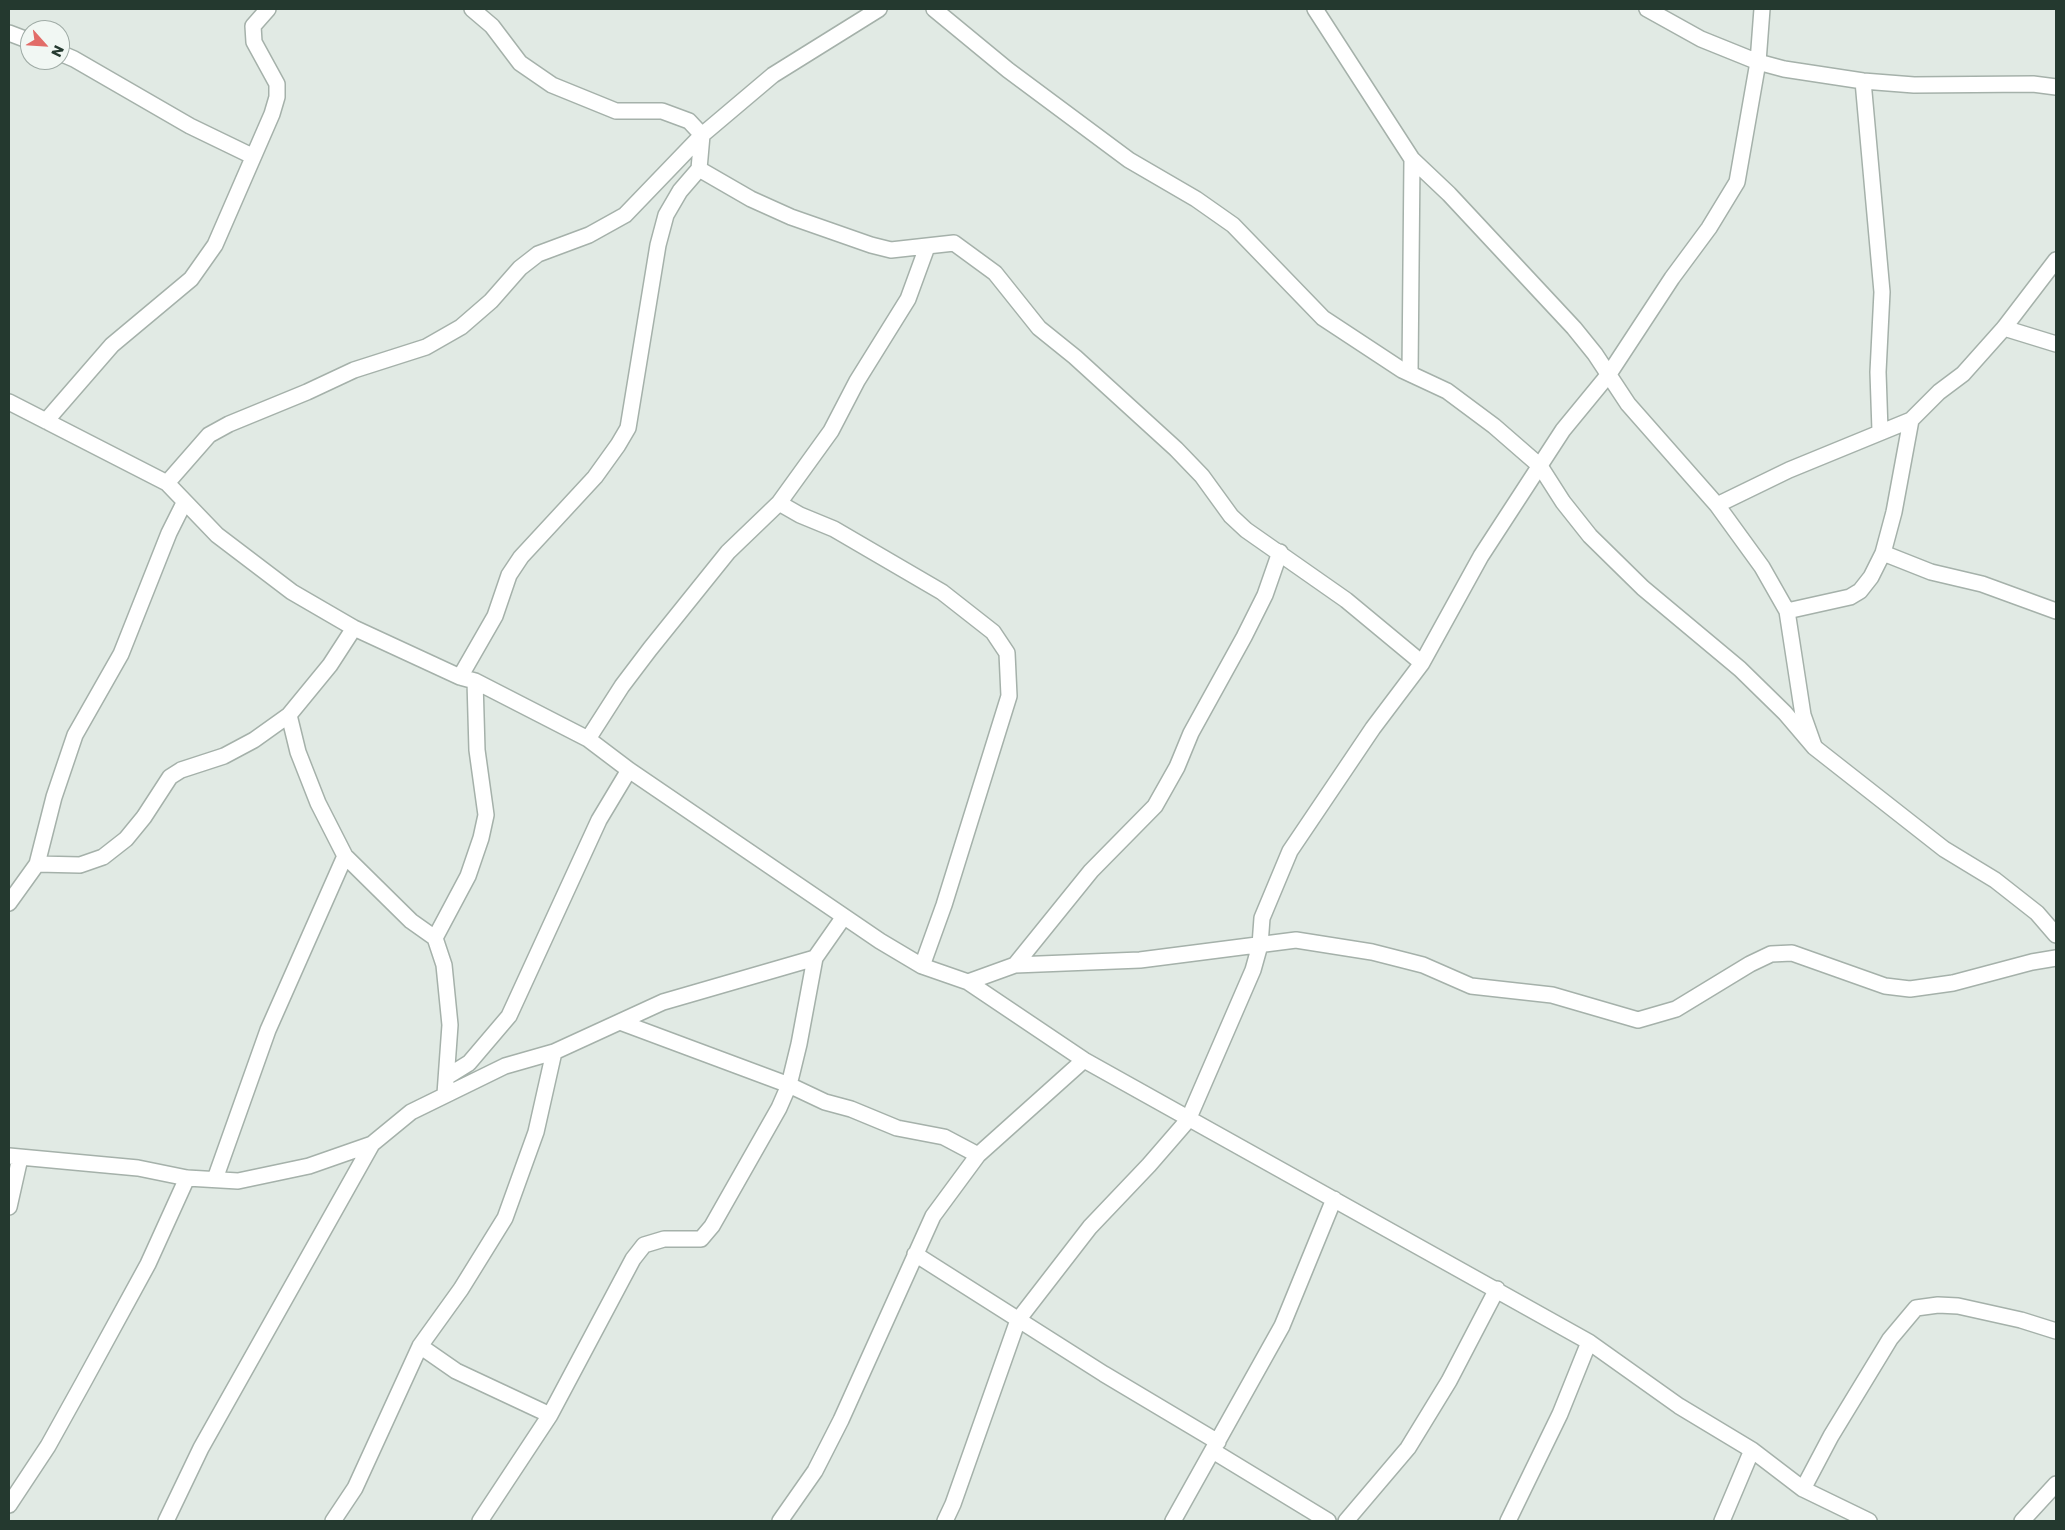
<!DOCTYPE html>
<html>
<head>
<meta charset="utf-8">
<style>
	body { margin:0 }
	#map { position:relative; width:2065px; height:1530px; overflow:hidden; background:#e1eae4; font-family:Poppins,sans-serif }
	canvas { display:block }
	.frame { position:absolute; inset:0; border:10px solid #24392f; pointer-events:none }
	.north { position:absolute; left:20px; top:20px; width:50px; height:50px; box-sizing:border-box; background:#f1f7f3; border:1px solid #9faba5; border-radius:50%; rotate:116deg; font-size:14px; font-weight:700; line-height:20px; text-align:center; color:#24392f }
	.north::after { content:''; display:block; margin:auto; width:18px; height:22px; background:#e26c68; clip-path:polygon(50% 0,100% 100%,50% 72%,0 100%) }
</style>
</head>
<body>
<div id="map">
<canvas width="2065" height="1530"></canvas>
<div class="frame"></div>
<div class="north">N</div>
</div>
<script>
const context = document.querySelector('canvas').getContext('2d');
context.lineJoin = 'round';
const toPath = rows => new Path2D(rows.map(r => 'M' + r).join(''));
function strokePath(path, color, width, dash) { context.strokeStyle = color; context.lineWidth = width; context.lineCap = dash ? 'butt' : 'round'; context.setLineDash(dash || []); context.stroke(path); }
const minor = toPath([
	[1315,9,1412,159,1449,194,1574,328,1595,354,1628,404,1717,505,1762,567,1787,611,1803,715,1814,746],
	[1647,9,1701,39,1758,62,1784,69,1863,81,1914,85,2033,84,2056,87],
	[9,33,30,41],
	[60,53,74,59,190,126,252,156],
	[1863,81,1882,292,1878,372,1880,431],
	[699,169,751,199,791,217,871,245,891,250,954,243,995,273,1039,328,1075,357,1176,449,1202,476,1231,516,1246,530,1346,600,1422,663],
	[2004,328,2056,344],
	[1410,373,1412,159],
	[9,402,167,483,217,535,292,592,354,628,460,677,475,681,588,739,629,770,880,941,922,966,968,982,1084,1060,1589,1342,1679,1406,1752,1450,1803,1489,1869,1521],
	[46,421,112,345,191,279,215,245,272,114,277,97,277,84,254,42,253,26,268,9],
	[167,483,209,435,229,424,307,392,354,370,426,347,461,327,491,301,520,268,538,254,589,235,625,215,702,135,773,75,879,9],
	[779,503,800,515,834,529,942,592,993,632,1007,653,1009,696,944,905,922,966],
	[1717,505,1789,470,1911,420,1939,392,1963,374,2004,328,2056,260],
	[1883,553,1931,572,1982,584,2056,611],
	[1787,611,1850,597,1860,591,1871,577,1883,553,1894,512,1911,420],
	[460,677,495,616,509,575,521,557,595,477,618,445,628,428,658,245,666,215,680,191,699,169,702,135,689,121,662,111,616,111,552,85,520,63,492,26,472,9],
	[289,715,298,752,318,803,345,856,411,921,435,938],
	[588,739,622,686,650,649,728,552,779,503,831,431,857,381,908,299,927,247],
	[37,864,80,865,103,857,126,839,144,817,170,777,181,770,224,756,254,740,289,715,330,665,354,628],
	[9,903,37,864,54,797,75,735,121,654,169,533,184,503],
	[1015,965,1091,871,1155,806,1177,767,1191,733,1244,637,1265,595,1280,552],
	[968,982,1015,965,1140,960,1296,940,1372,952,1423,965,1471,986,1552,995,1638,1020,1676,1009,1750,964,1771,954,1792,953,1885,986,1910,989,1953,983,2032,962,2056,958],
	[620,1022,789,1085,825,1102,851,1109,897,1128,944,1137,978,1155],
	[448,1076,469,1063,509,1016,599,820,629,770],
	[445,1094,450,1025,444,965,435,938,468,876,481,838,486,815,477,750,475,681],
	[9,1156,138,1168,187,1178,238,1181,309,1166,372,1144,411,1112,505,1066,554,1052,663,1002,815,958],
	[215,1179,268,1030,345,856],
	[9,1207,20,1158],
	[915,1254,1104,1374,1218,1442],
	[420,1346,456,1371,550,1415],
	[1213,1451,1328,1521],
	[1803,1489,1831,1436,1890,1339,1916,1308,1938,1305,1958,1306,2021,1320,2056,1331],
	[9,1505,48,1446,83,1383,148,1264,187,1178],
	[166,1521,201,1448,372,1144],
	[333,1521,355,1488,420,1346,461,1289,505,1218,536,1132,554,1052],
	[480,1521,550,1415,633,1259,644,1245,664,1239,701,1239,712,1226,779,1108,789,1085,799,1044,815,958,843,918],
	[780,1521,815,1471,841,1420,933,1216,978,1155,1084,1060],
	[945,1521,953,1504,1018,1320,1090,1227,1149,1165,1188,1120,1253,970,1260,945,1262,918,1290,851,1373,728,1422,663,1481,556,1563,430,1609,374,1672,278,1709,228,1737,182,1758,62,1762,9],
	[1173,1521,1282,1326,1334,1199],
	[1346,1521,1408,1448,1449,1381,1497,1289],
	[1508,1521,1560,1414,1589,1342],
	[1722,1521,1752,1450],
	[2022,1521,2056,1484]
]);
const tertiary = toPath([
	[934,9,1008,70,1129,160,1196,199,1233,225,1323,318,1402,370,1447,391,1494,426,1540,466,1563,502,1590,536,1643,588,1740,669,1785,713,1814,747,1944,849,1995,880,2037,913,2056,935]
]);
strokePath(minor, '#a5b1aa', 18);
strokePath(tertiary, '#a5b1aa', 18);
strokePath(minor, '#fff', 15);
strokePath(tertiary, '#fff', 15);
</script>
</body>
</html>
